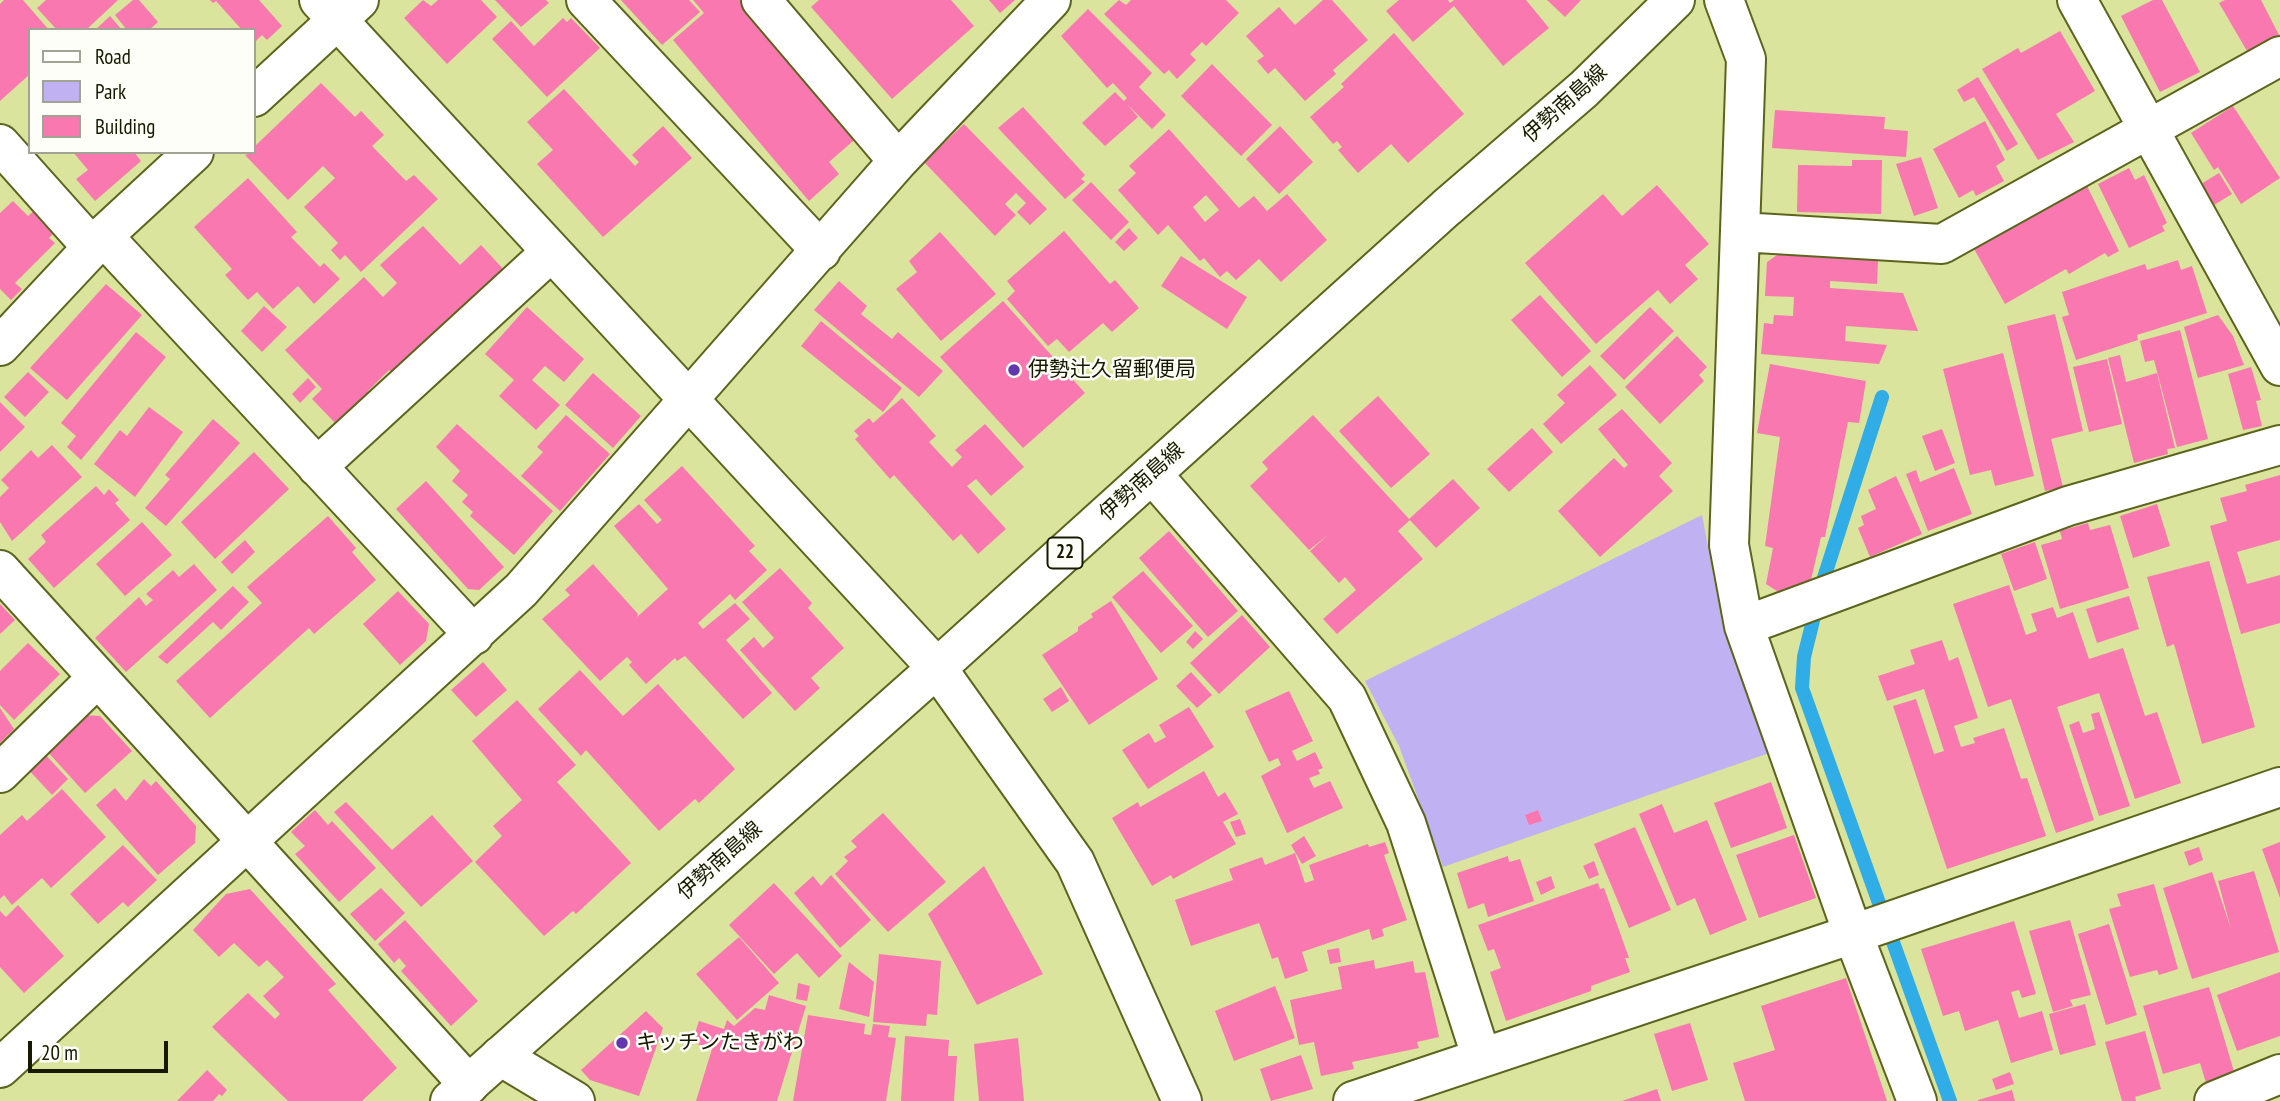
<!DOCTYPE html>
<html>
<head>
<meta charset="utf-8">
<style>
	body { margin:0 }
	#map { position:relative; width:2280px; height:1101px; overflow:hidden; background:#dae49c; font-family:"PT Sans Narrow",sans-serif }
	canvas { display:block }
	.legend { position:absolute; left:28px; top:28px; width:228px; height:126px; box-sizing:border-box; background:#fdfef7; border:2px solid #a1a394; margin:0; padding:9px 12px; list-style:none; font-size:21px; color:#171a00 }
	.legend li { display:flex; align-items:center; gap:14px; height:35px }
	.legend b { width:35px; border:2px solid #a1a394 }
	.scale { position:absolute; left:28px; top:1041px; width:140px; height:32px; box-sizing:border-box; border:4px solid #171a00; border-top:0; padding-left:9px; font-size:21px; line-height:24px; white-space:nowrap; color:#171a00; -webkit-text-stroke:5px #fdfef7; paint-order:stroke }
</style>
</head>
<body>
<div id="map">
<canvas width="2280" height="1101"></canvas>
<ul class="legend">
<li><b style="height:9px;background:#fff"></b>Road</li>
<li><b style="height:19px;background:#c0b1f3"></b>Park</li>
<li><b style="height:19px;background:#fa78b0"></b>Building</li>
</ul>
<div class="scale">20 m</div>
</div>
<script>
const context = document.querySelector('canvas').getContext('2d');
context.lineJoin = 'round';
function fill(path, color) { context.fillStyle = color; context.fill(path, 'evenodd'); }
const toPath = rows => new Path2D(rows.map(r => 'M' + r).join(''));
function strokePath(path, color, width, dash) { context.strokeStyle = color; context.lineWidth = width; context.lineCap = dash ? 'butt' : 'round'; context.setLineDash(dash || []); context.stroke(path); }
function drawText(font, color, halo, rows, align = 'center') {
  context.font = font + ' "PT Sans Narrow","Noto Sans JP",sans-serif'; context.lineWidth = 5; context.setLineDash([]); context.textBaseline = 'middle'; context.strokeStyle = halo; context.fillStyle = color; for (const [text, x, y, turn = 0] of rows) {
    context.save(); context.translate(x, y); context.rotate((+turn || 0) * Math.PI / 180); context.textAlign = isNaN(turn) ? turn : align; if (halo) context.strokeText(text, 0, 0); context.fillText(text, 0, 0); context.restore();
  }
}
fill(toPath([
	[1702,515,1723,627,1772,752,1443,867,1399,746,1365,681]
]), '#c0b1f3');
strokePath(toPath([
	[1882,397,1822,584,1804,657,1802,688,1950,1101]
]), '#30ace7', 14);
fill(toPath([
	[4,0,23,0,49,30,30,30,30,74,0,101,0,4],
	[46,0,118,0,86,30,57,30,37,8],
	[133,0,139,0,158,22,149,30,127,30,115,15],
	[210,0,259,0,282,26,267,40,262,35,254,43,254,30,242,30,216,1,213,3],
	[423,0,431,6,438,0,481,0,497,17,447,64,404,18],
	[495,0,546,0,549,3,521,27],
	[621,0,689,0,700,12,662,45],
	[693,0,744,0,860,135,829,162,839,174,809,201,673,40,704,13],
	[819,0,951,0,974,26,892,99,811,7],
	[989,0,1015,0,1000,13],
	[1119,0,1126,5,1131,0,1226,0,1239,13,1206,46,1202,42,1190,54,1196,60,1177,79,1169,70,1164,74,1104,14],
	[1323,0,1332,0,1368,40,1333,70,1336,74,1305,101,1275,68,1268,74,1257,61,1264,56,1246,36,1279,7,1295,25],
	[1399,0,1448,0,1450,3,1454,0,1526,0,1549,28,1503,66,1454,6,1413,42,1386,11],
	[1547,0,1581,0,1565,17],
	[2153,0,2162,0,2200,72,2160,92,2121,16],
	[2225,0,2261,0,2279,35,2247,51,2219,3],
	[1088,9,1152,73,1139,87,1166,115,1152,129,1127,104,1138,117,1105,146,1082,123,1115,92,1124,101,1127,98,1113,83,1107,88,1061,36],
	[110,16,122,30,95,30],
	[563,18,567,22,571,18,600,48,547,97,492,39,511,21,534,46],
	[2060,31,2095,91,2056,114,2074,142,2038,160,1982,69,2018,48,2021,53],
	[1394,33,1464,114,1408,163,1391,144,1358,173,1338,150,1342,147,1337,141,1333,144,1310,117,1344,87,1341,84],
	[1212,64,1272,125,1241,156,1181,96],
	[1978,77,2018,144,2007,151,1974,97,1964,102,1957,90],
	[321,83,355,117,361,111,384,135,372,146,406,181,414,175,438,199,361,272,345,255,340,260,331,250,338,243,304,207,335,178,323,166,288,200,245,155,254,152,254,147],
	[564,89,635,166,639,162,632,155,663,126,692,158,603,237,537,164,553,150,527,122],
	[2233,106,2280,178,2241,204,2218,167,2214,170,2191,133],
	[1023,107,1085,175,1081,179,1085,182,1065,199,998,128],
	[1775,110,1885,117,1884,129,1908,131,1906,157,1772,148],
	[1985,121,2005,160,1996,166,2004,181,1976,196,1973,190,1959,198,1933,149],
	[964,124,1047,209,1030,225,1017,212,1026,203,1016,193,1005,204,1016,215,995,236,924,162],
	[1280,126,1313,162,1279,194,1246,159],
	[1169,129,1239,208,1254,196,1267,211,1287,194,1327,240,1281,282,1259,259,1236,280,1227,271,1220,277,1204,258,1200,261,1168,225,1158,235,1118,190,1136,173,1129,166],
	[1206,195,1219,210,1205,222,1193,207],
	[73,152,134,152,141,161,95,201,76,179,88,170],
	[1921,157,1938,208,1914,216,1896,164],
	[1852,160,1882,160,1881,214,1797,212,1798,165,1852,166],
	[2129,168,2135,180,2144,175,2167,223,2162,226,2165,231,2129,248,2098,184],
	[2219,173,2232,194,2214,205,2201,184],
	[248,178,297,232,291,237,320,267,324,263,340,279,314,304,298,286,273,309,257,292,248,300,225,275,232,269,194,227],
	[1091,182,1129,222,1111,240,1072,200],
	[2086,184,2119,251,2108,257,2105,253,2069,274,2066,269,2005,304,1973,247],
	[1657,185,1709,244,1685,265,1698,279,1670,304,1658,290,1596,344,1525,263,1603,194,1622,216],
	[13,201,28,216,35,210,56,231,49,238,55,243,15,283,22,289,11,300,0,289,0,213],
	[423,226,460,265,481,245,505,271,394,375,389,370,368,391,371,395,338,426,312,399,322,389,285,350,364,277,383,297,397,283,380,265],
	[1129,228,1138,238,1124,251,1115,242],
	[1064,231,1110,284,1115,280,1139,308,1112,332,1103,323,1069,352,1057,339,1048,346,1007,299,1015,291,1007,281],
	[940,232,996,294,941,341,896,289,917,272,909,261],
	[1780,253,1878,260,1877,284,1830,281,1830,288,1903,293,1918,331,1846,326,1845,341,1887,345,1879,364,1761,354,1764,323,1773,324,1774,315,1793,316,1794,297,1765,296,1767,262],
	[1181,256,1247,297,1227,329,1161,286],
	[2178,260,2181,270,2192,266,2207,313,2137,335,2138,340,2076,360,2062,317,2069,315,2062,292,2145,264,2147,270],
	[839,281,867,306,861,314,892,339,898,332,943,371,919,397,814,310],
	[106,284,142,315,67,400,30,368],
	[1540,295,1591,351,1562,377,1511,320],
	[1003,301,1085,393,1023,448,940,357],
	[264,306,287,327,262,352,241,331],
	[527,307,584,359,564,382,545,366,532,380,560,405,536,430,499,396,514,380,485,354],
	[1650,307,1674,331,1624,380,1600,356],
	[2055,314,2083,431,2051,439,2063,487,2045,491,2007,326],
	[2218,315,2233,336,2244,365,2198,378,2184,327],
	[821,321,902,388,883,412,801,346],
	[2180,330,2208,439,2177,447,2154,360,2145,362,2140,341],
	[136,332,166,357,81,460,67,447,76,436,61,423],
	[1677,336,1707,367,1699,375,1704,381,1660,424,1625,387],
	[2003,353,2034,476,1995,486,1991,470,1970,475,1943,369],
	[2120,355,2126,382,2157,373,2175,448,2167,449,2168,454,2134,463,2108,358],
	[2107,359,2122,424,2089,432,2073,367],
	[1770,364,1866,381,1859,423,1848,422,1825,537,1821,537,1811,580,1780,593,1766,584,1773,548,1765,546,1780,437,1757,433],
	[1590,365,1617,395,1561,444,1543,424,1565,403,1557,395],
	[2251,367,2261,400,2256,401,2262,426,2243,430,2228,374],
	[28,372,49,392,25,417,4,397],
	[593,373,641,416,613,448,565,405],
	[308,378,316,387,300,403,292,394],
	[1378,396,1430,454,1391,488,1339,431],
	[902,398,936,436,929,442,952,467,962,457,955,450,985,424,1024,467,991,496,976,479,967,486,1006,529,978,554,961,534,953,541,894,475,890,479,855,439,859,436,854,431,869,418,873,423],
	[0,402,25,427,0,452],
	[149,407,183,432,135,497,94,464,120,430,127,436],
	[1622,409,1672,463,1659,476,1673,491,1600,557,1558,511,1614,458,1624,468,1628,465,1598,429],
	[566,415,610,454,560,511,521,476,543,452,537,447],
	[1313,415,1410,520,1398,531,1423,559,1337,634,1323,619,1356,590,1345,577,1339,583,1310,551,1328,535,1309,550,1250,486,1268,469,1262,462],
	[213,419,240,443,166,526,145,508,170,479,165,475],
	[457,424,553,511,514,555,470,516,473,512,462,502,468,495,452,481,460,471,436,447],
	[1532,428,1553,452,1509,492,1487,469],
	[1942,429,1955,463,1935,471,1922,436],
	[52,445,82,477,12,541,0,522,0,497,9,488,1,480,31,450,38,458],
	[254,452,289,489,215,559,181,522],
	[682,466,755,546,749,551,767,570,735,600,730,594,698,623,703,629,735,603,750,619,726,640,772,693,743,719,685,656,677,661,675,658,646,684,629,665,632,662,627,657,600,681,542,619,570,595,565,590,593,564,638,614,637,617,668,589,614,526,639,504,657,524,662,520,644,500],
	[1954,468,1972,514,1928,531,1906,474,1916,470,1920,482],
	[2280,475,2280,540,2237,552,2247,584,2280,575,2280,623,2241,634,2210,526,2227,521,2220,498,2247,491,2245,485],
	[1896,476,1922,534,1870,557,1858,528,1864,525,1861,516,1876,509,1868,490],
	[1453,479,1480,508,1436,548,1409,519],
	[426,481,504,567,479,590,468,589,396,509],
	[96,486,104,495,109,489,119,500,115,503,130,520,54,588,28,559,46,542,41,535],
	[2157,504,2170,546,2133,558,2120,516],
	[328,516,356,548,352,552,376,580,314,634,309,628,210,718,176,681,262,603,247,587],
	[142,522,172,555,125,596,96,564],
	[2088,523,2090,530,2110,525,2129,588,2060,609,2041,545,2062,539,2060,531],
	[1169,531,1238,611,1208,637,1139,558],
	[245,540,255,552,232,574,221,562],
	[2035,542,2047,579,2014,591,2001,554],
	[2209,561,2255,727,2202,744,2174,644,2167,647,2147,577],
	[194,564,217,590,126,672,95,638,139,597,146,606,153,600,146,594,173,570,179,577],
	[780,568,812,603,808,608,844,648,811,678,820,688,795,711,740,650,754,637,763,648,774,638,742,602],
	[1143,571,1193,626,1161,653,1112,597],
	[2009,585,2026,635,2037,631,2031,614,2053,607,2057,618,2073,612,2089,659,2123,648,2145,716,2157,712,2181,783,2135,799,2099,693,2057,707,2094,820,2056,833,2011,699,1988,707,1953,604],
	[233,586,249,602,221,630,213,622,167,664,158,657],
	[398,591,429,624,426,641,400,665,363,624],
	[2129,596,2139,629,2097,643,2086,609],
	[1111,601,1158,679,1089,725,1042,655,1078,631,1078,627,1093,617,1091,614],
	[0,604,15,620,0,634],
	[1242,615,1270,647,1219,694,1190,663],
	[1195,631,1203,639,1193,649,1186,642],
	[1942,640,1949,661,1958,657,1978,718,1954,726,1961,747,1975,743,1973,738,2004,728,2021,779,2027,778,2046,836,1947,869,1893,706,1916,699,1934,754,1944,751,1924,689,1887,701,1878,676,1915,664,1910,650],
	[28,643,60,674,14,720,0,705,0,671],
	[483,662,507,690,476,717,451,690],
	[580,670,623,716,658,684,735,769,699,803,695,799,659,831,586,750,581,756,538,709],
	[1191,672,1212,695,1197,708,1176,686],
	[1061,687,1069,701,1052,712,1043,699],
	[1289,691,1313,741,1292,751,1297,761,1315,752,1323,768,1318,770,1320,774,1309,778,1314,788,1330,781,1343,808,1287,833,1261,776,1281,765,1278,758,1269,762,1245,711],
	[517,700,576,765,557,782,631,863,576,914,573,911,544,936,475,862,502,836,493,826,522,800,472,741],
	[1189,707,1214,747,1148,789,1122,750,1149,733,1155,743,1166,737,1159,725],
	[0,708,14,729,0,743],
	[2099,712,2130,806,2099,816,2069,725,2079,721,2083,733,2095,729,2091,714],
	[82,715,100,716,132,751,85,793,47,751],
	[41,750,68,779,52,795,25,766],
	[1204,771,1218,797,1225,792,1238,814,1223,822,1236,844,1173,879,1171,875,1152,886,1112,818,1138,802,1140,807],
	[144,779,151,786,156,781,196,826,195,843,158,875,96,805,115,788,126,801],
	[1771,782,1787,828,1731,848,1714,803],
	[62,789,106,837,51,888,42,878,12,905,4,895,0,899,0,835,22,815,27,821],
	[346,802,392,850,432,815,473,861,421,907,334,812],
	[1662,804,1674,833,1707,820,1747,920,1710,935,1695,898,1677,906,1639,814],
	[315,810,328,825,332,821,376,868,339,902,295,854,305,846,291,832],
	[1538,810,1542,821,1529,825,1525,815],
	[883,813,946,882,888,932,835,874,848,861,844,857,857,847,851,841],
	[1240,819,1246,834,1236,837,1230,822],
	[1635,827,1671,910,1629,928,1594,844],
	[1794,835,1816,898,1759,918,1736,855],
	[1304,836,1316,856,1302,864,1291,845],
	[1385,842,1389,853,1384,855,1407,920,1382,929,1384,936,1372,940,1369,929,1302,952,1308,971,1285,979,1278,957,1272,959,1259,923,1191,946,1175,900,1233,880,1229,869,1262,857,1265,865,1295,853,1305,883,1314,880,1309,865,1368,844,1369,847],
	[2280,842,2280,898,2262,849],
	[123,845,157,880,128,907,123,902,98,924,70,894],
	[2199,847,2203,860,2189,866,2184,852],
	[1508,856,1509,862,1520,859,1534,901,1488,917,1484,903,1468,909,1457,873],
	[1594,861,1599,875,1589,879,1583,866],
	[984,866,1043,974,977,1005,928,914],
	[2254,871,2279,952,2192,979,2163,888,2212,872,2231,929,2218,881],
	[831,875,871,920,840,948,794,893,813,876,821,886],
	[1551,876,1555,888,1541,895,1536,882],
	[774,883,842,956,819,978,797,953,774,974,729,925],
	[1598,883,1600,889,1604,888,1629,958,1625,958,1630,972,1591,986,1591,991,1506,1021,1490,972,1501,968,1494,949,1488,951,1478,925],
	[2154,884,2178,969,2159,975,2157,970,2130,977,2109,909,2121,906,2117,894],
	[381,888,405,913,375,941,350,914],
	[250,889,336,984,328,990,397,1068,362,1101,288,1101,212,1027,248,993,275,1019,280,1014,263,996,284,977,267,960,259,967,234,943,219,957,193,930,226,894],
	[18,905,64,956,24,993,0,967,0,911,6,917],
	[405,920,478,1001,451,1026,401,971,406,966,399,958,394,963,378,944],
	[2070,920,2091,995,2070,1000,2073,1006,2053,1012,2029,931],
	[2014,921,2036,994,2022,998,2019,990,2011,992,2019,1018,2042,1011,2053,1050,2011,1063,1998,1020,1965,1031,1959,1011,1943,1016,1921,949],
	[2109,924,2137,1015,2106,1025,2078,934],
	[739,937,779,983,737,1020,696,974],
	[1339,948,1341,962,1330,964,1327,950],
	[879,954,941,961,937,1015,927,1014,926,1026,873,1022],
	[1374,960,1375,969,1413,961,1415,973,1425,972,1439,1037,1417,1042,1419,1048,1352,1062,1354,1069,1321,1076,1314,1042,1299,1045,1290,1000,1342,989,1338,967],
	[849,962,874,982,869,1017,839,1009],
	[2280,972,2280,1036,2237,1051,2217,995],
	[1846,978,1887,1101,1745,1101,1733,1063,1775,1050,1761,1006],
	[798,983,810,986,807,1001,796,999],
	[1275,986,1295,1038,1234,1061,1215,1011],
	[2209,987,2235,1075,2206,1083,2200,1063,2163,1074,2143,1006],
	[769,995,806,1006,777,1101,696,1101,712,1049,692,1042,699,1021,724,1029,727,1020,734,1026,755,1008,765,1010],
	[2085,1004,2096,1045,2060,1055,2049,1014],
	[646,1011,663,1028,639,1096,590,1080,581,1070],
	[808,1015,865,1024,864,1034,871,1035,873,1024,890,1026,888,1037,896,1038,886,1101,793,1101],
	[1690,1023,1708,1080,1672,1091,1654,1034],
	[2145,1031,2161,1089,2135,1097,2136,1101,2122,1101,2105,1042],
	[905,1036,949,1040,948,1056,957,1056,954,1101,901,1101],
	[1018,1038,1024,1101,979,1101,974,1044],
	[1301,1055,1313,1089,1271,1101,1260,1069],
	[207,1070,227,1090,222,1096,219,1094,213,1101,177,1101],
	[2010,1072,2014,1084,1996,1090,1992,1079],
	[1657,1089,1661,1101,1622,1101],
	[2012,1090,2015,1101,1978,1101,1978,1100]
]), '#fa78b0');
const minor = toPath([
	[319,0,937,668,1075,862,1182,1101],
	[586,0,821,251],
	[761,0,898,161],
	[1724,0,1746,59,1729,545,1744,626,1853,934,1917,1101],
	[2077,0,2280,366],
	[254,97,359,0],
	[0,144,92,247],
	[1740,232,1942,244,2280,56],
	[103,236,474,635],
	[0,346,103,236,194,152],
	[317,467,551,252],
	[1152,474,1347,698,1406,823,1481,1056],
	[0,570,469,1085],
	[1744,626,2068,506,2280,445],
	[0,773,97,678],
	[500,1056,575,1101],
	[0,1068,521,590,898,161,1051,0],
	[1353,1101,1853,934,2280,787],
	[2214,1101,2280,1074]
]);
const major = toPath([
	[450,1101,937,668,1446,208,1584,89,1675,0]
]);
strokePath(minor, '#5d641d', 42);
strokePath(major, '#5d641d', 42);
strokePath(minor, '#fff', 38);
strokePath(major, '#fff', 38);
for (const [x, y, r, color] of [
	[1014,370,7,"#6236ae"],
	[622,1043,7,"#6236ae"]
]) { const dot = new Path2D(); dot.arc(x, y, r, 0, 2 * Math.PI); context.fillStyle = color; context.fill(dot); strokePath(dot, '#fdfef7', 2.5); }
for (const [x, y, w] of [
	[1065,553,35]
]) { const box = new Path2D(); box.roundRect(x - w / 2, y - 15.5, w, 31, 5); context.fillStyle = '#fdfef7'; context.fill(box); strokePath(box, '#171a00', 2); }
drawText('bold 19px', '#171a00', null, [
	["22",1065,553]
]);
drawText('21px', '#171a00', '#fdfef7', [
	["伊勢南島線",1565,104,-42],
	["伊勢南島線",1142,482,-42],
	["伊勢南島線",720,861,-42]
]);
drawText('21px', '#171a00', '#fdfef7', [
	["伊勢辻久留郵便局",1028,370],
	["キッチンたきがわ",636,1043]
], 'left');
</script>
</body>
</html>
